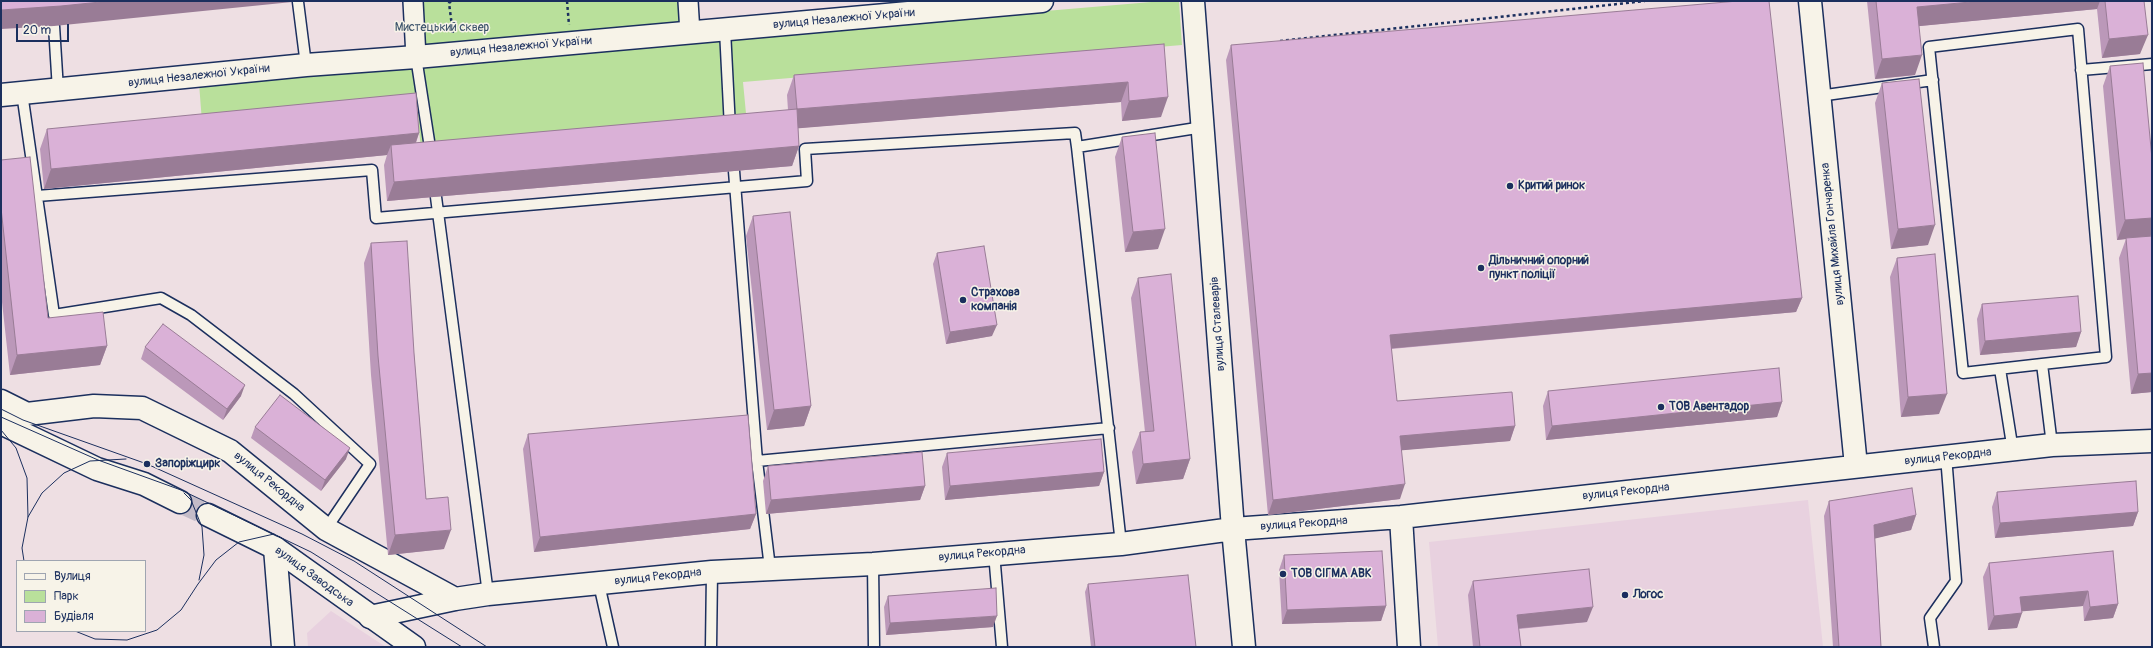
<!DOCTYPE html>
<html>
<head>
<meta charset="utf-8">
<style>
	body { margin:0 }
	#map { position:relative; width:2153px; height:648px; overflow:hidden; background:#eedfe3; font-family:Pangolin,sans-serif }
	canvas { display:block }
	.frame { position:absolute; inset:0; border:2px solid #1b2f5e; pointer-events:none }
	.legend { position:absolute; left:16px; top:560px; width:130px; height:72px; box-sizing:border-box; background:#f7f3e8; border:1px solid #9fa5b1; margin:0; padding:5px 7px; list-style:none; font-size:12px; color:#1b2f5e }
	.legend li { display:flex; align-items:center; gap:8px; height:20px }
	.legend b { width:20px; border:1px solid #9fa5b1 }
	.scale { position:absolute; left:16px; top:24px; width:53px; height:18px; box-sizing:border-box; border:2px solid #1b2f5e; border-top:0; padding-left:5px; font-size:12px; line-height:14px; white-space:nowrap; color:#1b2f5e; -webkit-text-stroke:3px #f7f3e8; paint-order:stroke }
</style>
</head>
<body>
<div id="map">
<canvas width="2153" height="648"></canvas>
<div class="frame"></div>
<ul class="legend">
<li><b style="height:5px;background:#f7f3e8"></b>Вулиця</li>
<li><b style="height:11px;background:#b9e09b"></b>Парк</li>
<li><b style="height:11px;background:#dab1d7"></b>Будівля</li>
</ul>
<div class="scale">20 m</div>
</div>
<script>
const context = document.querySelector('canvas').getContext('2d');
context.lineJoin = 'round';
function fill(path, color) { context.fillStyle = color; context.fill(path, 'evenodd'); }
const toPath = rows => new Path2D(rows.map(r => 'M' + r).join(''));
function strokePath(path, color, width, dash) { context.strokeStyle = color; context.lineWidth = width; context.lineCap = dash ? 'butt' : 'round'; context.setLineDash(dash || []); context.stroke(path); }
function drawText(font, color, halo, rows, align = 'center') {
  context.font = font + ' Pangolin,sans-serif'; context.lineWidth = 3; context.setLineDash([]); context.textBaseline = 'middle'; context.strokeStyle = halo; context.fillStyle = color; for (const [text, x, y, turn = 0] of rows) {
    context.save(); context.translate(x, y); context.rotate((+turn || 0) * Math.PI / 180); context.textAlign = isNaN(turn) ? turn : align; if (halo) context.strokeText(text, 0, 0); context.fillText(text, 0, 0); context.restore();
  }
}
fill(toPath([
	[1808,500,1823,647,1438,647,1429,542],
	[331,611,386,647,308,647,307,633]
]), '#e8d1df');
fill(toPath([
	[413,1,688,1,690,33,416,57],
	[1163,1,1179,1,1182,45,743,82,747,124,421,152,417,104,202,122,199,83]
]), '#b9e09b');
strokePath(toPath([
	[180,502,208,515]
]), '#c4bcc8', 22, [22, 11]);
const service = toPath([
	[298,2,306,65],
	[54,26,58,90],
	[725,30,730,128],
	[416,57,431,154],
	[2081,70,2152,64],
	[22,93,54,315,161,298,191,315,294,394,370,464,326,529],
	[1819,96,1933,80],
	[1077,147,1121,544],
	[734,171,757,461,770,568],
	[37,196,372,170,376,218,807,181,805,149,1075,133,1077,147,1203,127],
	[436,197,488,594],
	[2042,364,1963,373,1929,47,2078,29,2106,357,2042,364,2052,445],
	[2000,369,2013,451],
	[757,461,1109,428],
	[994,553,1002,647],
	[873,564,874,647],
	[599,584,613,647],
	[711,647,712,572],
	[1934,647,1930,618,1956,581,1946,456]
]);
const minor = toPath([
	[413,1,416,57],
	[688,1,690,33]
]);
const tertiary = toPath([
	[1193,1,1233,529,1244,647],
	[1810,1,1856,466],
	[1,95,306,65,416,57,1042,1],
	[1,401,27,414,94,406,142,408,230,451,326,529,455,599],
	[1401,517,1409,647],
	[275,548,283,647],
	[370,617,455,599,488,594,712,572,873,564,1121,544,1233,529,1401,517,2052,445,2152,441]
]);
const secondary = toPath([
	[1,423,97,469,144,484,180,502],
	[208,515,275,548,414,647]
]);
strokePath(service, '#1b2f5e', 13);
strokePath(minor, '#1b2f5e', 22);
strokePath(tertiary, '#1b2f5e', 25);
strokePath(secondary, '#1b2f5e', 25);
strokePath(toPath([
	[451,1,449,3,453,34],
	[567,1,569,25],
	[1280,41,1645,1]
]), '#1b2f5e', 2.5, [3, 3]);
strokePath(service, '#f7f3e8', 10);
strokePath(minor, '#f7f3e8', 19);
strokePath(tertiary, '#f7f3e8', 22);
strokePath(secondary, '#f7f3e8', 22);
strokePath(toPath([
	[1,409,23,420,147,464,302,534,354,561,487,647],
	[1,417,98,460,181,490,311,552,462,647],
	[1,430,16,448,27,478,28,517,22,548,24,561],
	[184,493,191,500,202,527,204,555,199,580],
	[28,517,42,493,64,473,90,461,126,459],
	[75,631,95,639,127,640,157,630,181,610,198,584,216,560,239,542,274,534]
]), '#1b2f5e', 1);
fill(toPath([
	[1867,1,2144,1,2140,54,2102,58,2097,9,1919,26,1915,75,1875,79],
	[1164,44,1161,117,1122,121,1121,102,798,128,799,146,792,166,387,201,384,165,387,155,44,189,40,149,47,129,419,133,416,143,788,110,787,95,794,75],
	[1231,45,1802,298,1796,312,1391,349,1397,401,1515,426,1510,441,1401,450,1400,499,1268,515,1226,60],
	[2110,66,2152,159,2152,232,2151,236,2152,236,2152,392,2131,394,2119,258,2126,239,2117,240,2103,86],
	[1882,83,1928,245,1891,249,1875,103],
	[1122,137,1158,249,1125,252,1115,157],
	[1,160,48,318,107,346,100,365,10,375,1,293],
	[753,216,811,406,804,426,767,430,746,236],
	[371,243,414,353,426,499,444,549,388,555,371,375,364,263],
	[937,253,992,336,946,344,933,264],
	[1897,258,1939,414,1901,417,1890,277],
	[1138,278,1190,459,1183,479,1136,484,1132,452,1140,432,1145,432,1131,298],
	[1982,304,2081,332,2076,347,1980,355,1977,319],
	[145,347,241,396,223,420,141,359],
	[1548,391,1782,402,1777,417,1546,440,1543,406],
	[255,427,346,459,321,491,251,438],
	[528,434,756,514,750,529,534,552,523,449],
	[947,453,1104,472,1099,486,945,500,942,467],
	[768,466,925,486,920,500,766,514,763,481],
	[1997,492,2138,512,2133,526,1995,538,1992,507],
	[1829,501,1916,515,1911,530,1875,538,1881,647,1833,647,1824,516],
	[2113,551,2118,604,2113,618,2084,621,2083,606,2022,611,2017,628,1988,630,1983,577,1989,563],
	[1284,555,1386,606,1381,621,1282,624,1279,570],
	[1473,581,1587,622,1519,629,1521,647,1473,647,1468,595],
	[1088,584,1196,647,1091,647,1085,592],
	[888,596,993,627,886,635,884,607]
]), '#bb98b9');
fill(toPath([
	[110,1,302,1,54,26,1,29,1,10],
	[1981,1,2100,1,2097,9,1910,27,1917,7],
	[2148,35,2140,54,2102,58,2109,39],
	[1922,55,1915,75,1875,79,1882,59],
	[1128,82,1121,102,790,129,797,109],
	[1168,97,1161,117,1122,121,1129,101],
	[419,133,412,153,391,145,387,155,44,189,51,169],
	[799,146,792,166,387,201,394,182],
	[2152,218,2152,232,2150,237,2126,238,2126,239,2117,240,2125,220],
	[1935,225,1928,245,1891,249,1898,229],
	[1165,229,1158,249,1125,252,1133,232],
	[1802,298,1796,312,1385,349,1390,335],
	[997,325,992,336,946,344,950,332],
	[2081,332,2076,347,1980,355,1985,341],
	[107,346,100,365,10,375,17,355],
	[2152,373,2152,392,2131,394,2138,374],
	[245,385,241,396,223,420,227,409],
	[1947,394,1939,414,1901,417,1908,397],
	[1782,402,1777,417,1546,440,1552,426],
	[811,406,804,426,767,430,774,410],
	[1515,426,1510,441,1394,451,1400,436],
	[350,448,346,459,321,491,325,480],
	[1190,459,1183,479,1136,484,1143,464],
	[1104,472,1099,486,945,500,950,486],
	[1405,484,1400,499,1268,515,1273,500],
	[925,486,920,500,766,514,771,500],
	[2138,512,2133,526,1995,538,2000,523],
	[756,514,750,529,534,552,540,537],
	[1916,515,1911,530,1869,540,1874,525],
	[451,530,444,549,388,555,395,535],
	[2088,591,2083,606,2015,612,2020,597],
	[2118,604,2113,618,2084,621,2090,607],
	[1386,606,1381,621,1282,624,1287,610],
	[1593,607,1587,622,1512,629,1517,615],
	[2022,613,2017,628,1988,630,1994,616],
	[997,616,993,627,886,635,890,623]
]), '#997c96');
const building = toPath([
	[1,1,110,1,61,6,1,10,1,1],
	[1738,1,1769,1,1802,298,1390,335,1397,401,1512,392,1515,426,1400,436,1405,484,1273,500,1231,45,1738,1],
	[1876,1,1981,1,1917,7,1922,55,1882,59,1876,1],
	[2105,1,2144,1,2148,35,2109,39,2105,1],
	[1164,44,1168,97,1129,101,1128,82,797,109,794,75,1164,44],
	[2143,63,2152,159,2152,218,2125,220,2110,66,2143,63],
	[1919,79,1935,225,1898,229,1882,83,1919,79],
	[416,93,419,133,51,169,47,129,416,93],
	[797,109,799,146,394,182,391,145,797,109],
	[1155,133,1165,229,1133,232,1122,137,1155,133],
	[30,157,48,318,103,312,107,346,17,355,1,208,1,160,30,157],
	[790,212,811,406,774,410,753,216,790,212],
	[2152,236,2152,373,2138,374,2126,238,2152,236],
	[407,241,414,353,426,499,448,497,451,530,395,535,378,356,371,243,407,241],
	[984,246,997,325,950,332,937,253,984,246],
	[1935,254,1947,394,1908,397,1897,258,1935,254],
	[1171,274,1190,459,1143,464,1140,432,1154,431,1138,278,1171,274],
	[2078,296,2081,332,1985,341,1982,304,2078,296],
	[163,324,245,385,227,409,145,347,163,324],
	[1779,368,1782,402,1552,426,1548,391,1779,368],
	[280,395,350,448,325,480,255,427,280,395],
	[748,415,756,514,540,537,528,434,748,415],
	[1101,439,1104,472,950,486,947,453,1101,439],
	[922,452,925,486,771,500,768,466,922,452],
	[2136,481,2138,512,2000,523,1997,492,2136,481],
	[1912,488,1916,515,1874,525,1881,647,1839,647,1829,501,1912,488],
	[1382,551,1386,606,1287,610,1284,555,1382,551],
	[2113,551,2118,604,2090,607,2088,591,2020,597,2022,613,1994,616,1989,563,2113,551],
	[1589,569,1593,607,1517,615,1521,647,1480,647,1473,581,1589,569],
	[1188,575,1196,647,1095,647,1088,584,1188,575],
	[996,588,997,616,890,623,888,596,996,588]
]);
fill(building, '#dab1d7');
strokePath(building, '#997c96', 1);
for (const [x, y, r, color] of [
	[1510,186,4,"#1b2f5e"],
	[1481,268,4,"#1b2f5e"],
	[963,300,4,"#1b2f5e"],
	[1661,407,4,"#1b2f5e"],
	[147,464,4,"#1b2f5e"],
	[1283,574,4,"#1b2f5e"],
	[1625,595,4,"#1b2f5e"]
]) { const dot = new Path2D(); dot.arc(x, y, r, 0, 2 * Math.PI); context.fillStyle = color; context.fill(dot); strokePath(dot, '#f7f3e8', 1.5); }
drawText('12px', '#1b2f5e', '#f7f3e8', [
	["вулиця Незалежної України",844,19,-5],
	["вулиця Незалежної України",521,47,-5],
	["вулиця Незалежної України",199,76,-6],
	["вулиця Михайла Гончаренка",1833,234,-96],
	["вулиця Сталеварів",1218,324,-94],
	["вулиця Рекордна",1948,457,-6],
	["вулиця Рекордна",269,482,39],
	["вулиця Рекордна",1626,492,-6],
	["вулиця Рекордна",1304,524,-4],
	["вулиця Рекордна",982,554,-5],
	["вулиця Заводська",314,577,36],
	["вулиця Рекордна",658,577,-6]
]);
drawText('12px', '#3b526a', '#f7f3e8', [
	["Мистецький сквер",442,28]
]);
drawText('bold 12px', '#1b2f5e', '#f7f3e8', [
	["Критий ринок",1518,186],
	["Дільничний опорний",1489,261],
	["пункт поліції",1489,275],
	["Страхова",971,293],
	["компанія",971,307],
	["ТОВ Авентадор",1669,407],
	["Запоріжцирк",155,464],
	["ТОВ СІГМА АВК",1291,574],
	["Логос",1633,595]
], 'left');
</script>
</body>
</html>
